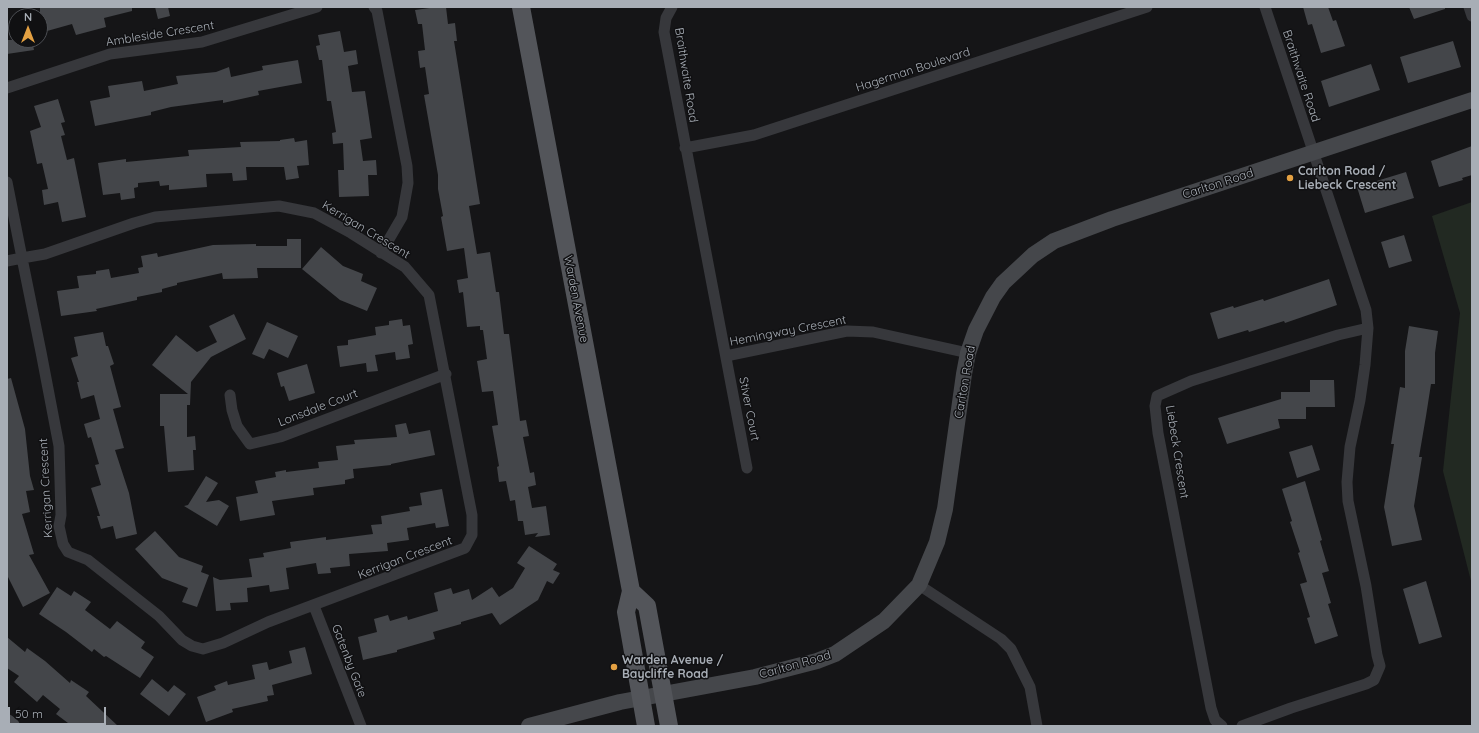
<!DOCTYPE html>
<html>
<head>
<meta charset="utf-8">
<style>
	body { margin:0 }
	#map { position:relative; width:1479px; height:733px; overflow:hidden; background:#151517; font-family:Quicksand,sans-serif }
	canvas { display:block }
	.frame { position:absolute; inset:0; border:8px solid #a8aeb6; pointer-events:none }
	.north { position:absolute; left:8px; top:8px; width:40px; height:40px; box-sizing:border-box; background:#101012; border:1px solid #4d4f54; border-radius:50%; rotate:0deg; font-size:11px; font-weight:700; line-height:16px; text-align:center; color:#a8aeb6 }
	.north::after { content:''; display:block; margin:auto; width:14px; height:18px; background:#e3a042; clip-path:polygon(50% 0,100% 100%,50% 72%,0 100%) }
	.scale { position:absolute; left:8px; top:707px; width:98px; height:18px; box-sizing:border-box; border:2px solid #a8aeb6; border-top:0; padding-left:5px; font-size:12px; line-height:14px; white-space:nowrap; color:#a8aeb6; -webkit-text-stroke:3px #101012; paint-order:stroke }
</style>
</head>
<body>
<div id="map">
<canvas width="1479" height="733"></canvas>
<div class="frame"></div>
<div class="north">N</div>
<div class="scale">50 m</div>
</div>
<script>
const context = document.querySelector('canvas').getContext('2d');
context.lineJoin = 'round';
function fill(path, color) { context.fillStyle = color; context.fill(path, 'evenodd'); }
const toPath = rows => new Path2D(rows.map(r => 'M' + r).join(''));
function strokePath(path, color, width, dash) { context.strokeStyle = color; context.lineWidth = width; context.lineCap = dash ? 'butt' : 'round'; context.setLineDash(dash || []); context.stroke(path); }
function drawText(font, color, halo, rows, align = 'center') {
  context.font = font + ' Quicksand,sans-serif'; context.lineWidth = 3; context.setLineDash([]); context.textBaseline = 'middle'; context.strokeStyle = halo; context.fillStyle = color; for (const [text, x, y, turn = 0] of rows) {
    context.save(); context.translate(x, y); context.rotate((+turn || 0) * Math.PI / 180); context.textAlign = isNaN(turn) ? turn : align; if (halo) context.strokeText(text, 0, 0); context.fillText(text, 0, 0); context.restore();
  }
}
fill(toPath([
	[1472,202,1472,585,1443,471,1460,313,1432,216]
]), '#222922');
fill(toPath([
	[45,7,132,7,132,11,104,18,106,27,76,35,72,24,40,33,40,8],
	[155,7,168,7,170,16,158,19],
	[437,7,446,7,448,24,455,23,457,41,454,41,480,204,469,206,477,254,490,252,496,292,499,292,504,334,509,334,520,421,526,420,529,436,523,437,530,473,534,472,536,485,528,487,532,508,546,506,550,535,535,537,538,533,525,535,523,521,518,521,515,500,510,501,506,481,499,482,497,467,499,466,492,426,498,425,493,391,482,392,477,361,487,359,483,330,480,330,480,326,467,327,463,292,459,293,457,280,468,278,464,248,447,251,441,217,443,216,438,189,438,175,424,95,429,94,425,67,420,68,418,51,425,50,422,24,418,24,415,10],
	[1303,7,1328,7,1333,21,1336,20,1345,46,1321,53,1312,24,1308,25],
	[1409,7,1445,7,1445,9,1414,19],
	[340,31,344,52,356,50,358,64,348,66,352,92,365,91,372,138,360,140,363,161,376,160,377,175,368,175,369,196,339,197,338,170,344,170,343,143,333,144,332,133,336,132,331,101,327,101,322,60,319,60,316,46,320,45,318,35],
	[7,40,32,40,34,50,7,54],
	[1453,41,1461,67,1408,83,1400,57],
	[298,60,302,83,258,91,259,95,223,103,223,100,171,107,151,112,151,115,95,126,90,101,110,97,108,86,142,81,144,91,178,84,176,76,216,72,229,67,231,77,263,70,262,66],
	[1371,64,1380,90,1329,107,1321,81],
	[58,99,65,122,61,123,65,135,61,136,67,160,74,158,86,217,62,222,58,202,44,205,42,190,48,189,42,163,37,164,30,131,41,127,34,106],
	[294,138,295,142,307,140,309,165,297,166,299,178,286,180,284,167,246,167,247,180,233,181,232,173,206,174,207,187,169,190,169,185,160,186,159,181,138,183,138,187,134,188,135,198,121,200,120,193,103,195,98,163,126,159,126,162,189,156,188,150,241,147,240,142,280,141,280,140],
	[1472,146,1472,175,1462,178,1463,180,1439,187,1431,161],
	[1406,172,1414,198,1365,213,1357,187],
	[1404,235,1412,261,1389,268,1381,242],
	[287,239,301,239,301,268,257,268,258,278,223,279,222,273,177,283,177,285,162,289,162,292,137,297,137,300,96,309,97,311,61,316,57,291,79,288,77,276,96,274,96,271,109,269,111,278,139,273,138,268,143,267,141,256,157,253,158,257,213,245,256,244,256,246,287,246],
	[321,247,343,266,363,274,361,281,377,288,367,311,340,300,302,269],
	[1329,279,1337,305,1285,323,1284,321,1249,332,1248,330,1218,339,1210,313,1233,306,1234,308,1263,299,1264,301],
	[234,314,246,339,211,357,191,382,190,405,187,405,187,437,195,436,196,450,193,450,194,470,168,472,164,426,160,426,160,394,188,394,152,365,176,335,197,352,217,342,209,326],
	[402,319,403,326,410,325,413,344,408,345,410,358,396,360,395,352,375,355,378,371,367,372,366,363,340,367,337,346,348,345,348,340,376,335,375,327,389,325,389,321],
	[267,322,298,336,288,358,269,349,264,359,252,354],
	[1409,326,1438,331,1435,353,1435,384,1431,384,1426,416,1419,457,1422,457,1414,506,1422,540,1392,546,1384,507,1394,444,1391,444,1400,387,1405,388,1405,351],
	[103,332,106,346,108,346,114,364,110,366,121,407,113,409,124,448,115,450,129,493,137,534,116,539,113,526,101,529,97,516,100,516,91,488,101,485,95,465,99,464,91,437,88,438,84,424,100,419,94,395,81,399,77,382,79,382,71,358,78,356,74,337],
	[307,364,315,393,289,401,284,386,281,387,277,373],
	[11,378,25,429,30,476,34,490,26,491,30,512,22,514,34,554,29,555,50,593,23,607,7,575,7,379],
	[1310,380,1334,380,1335,407,1306,407,1306,419,1278,419,1280,428,1227,444,1218,418,1281,399,1281,392,1310,392],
	[406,423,409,434,430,430,435,455,391,464,391,465,353,469,354,478,345,480,345,484,313,488,314,495,272,501,275,515,240,521,236,497,258,493,255,481,276,477,275,472,286,470,286,472,319,468,318,462,338,460,336,446,355,444,354,440,397,437,395,425],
	[1312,445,1320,470,1297,478,1289,452],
	[206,476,218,483,206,502,219,500,229,506,217,526,184,506,188,505],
	[1305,481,1322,540,1320,541,1329,571,1322,573,1331,603,1328,604,1338,636,1315,644,1307,618,1310,617,1300,584,1307,582,1298,553,1300,552,1290,522,1292,521,1282,489],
	[442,489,449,526,436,528,435,523,407,528,409,540,387,543,388,551,349,554,350,566,330,568,331,573,318,574,316,563,286,568,289,589,270,592,269,585,247,588,248,602,230,603,231,610,216,611,213,577,220,580,252,577,249,559,264,557,263,553,291,548,290,542,326,537,326,540,373,534,371,525,382,524,381,516,410,511,409,507,422,505,420,493],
	[155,531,179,557,203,566,201,572,209,575,197,607,182,602,188,588,162,578,135,549],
	[529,546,557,564,553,570,560,573,553,584,547,581,538,600,500,625,492,613,461,622,461,624,433,632,435,639,397,650,397,652,363,660,358,637,377,632,374,619,388,615,390,621,407,616,408,620,438,611,434,593,451,588,453,594,469,589,472,600,492,587,499,597,513,588,525,568,517,563],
	[1426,581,1442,637,1419,644,1403,589],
	[57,587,71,596,74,591,91,602,85,610,110,629,117,621,145,642,141,648,154,657,140,678,106,656,104,657,94,649,92,652,66,632,39,614],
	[7,637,25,652,27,648,45,661,70,683,71,680,89,692,86,696,118,726,72,726,56,714,60,709,43,695,37,702,14,682,19,676,7,668],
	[305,647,312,674,272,685,274,695,267,696,268,701,232,709,233,712,206,722,197,697,216,690,214,686,227,681,228,685,255,679,252,665,267,662,269,670,292,663,289,651],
	[152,679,168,692,174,685,186,694,169,716,140,694]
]), '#44464a');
strokePath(toPath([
	[374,7,377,11,407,166,408,183,402,217,381,253],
	[672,7,666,18,664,32,747,468],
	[1469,7,1472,16],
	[7,88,110,54,202,42,317,7],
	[685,148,754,135,1147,7],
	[7,182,22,258,41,352,59,446,61,515,59,526,63,544,68,552,88,560,159,616,182,640,192,646,203,649,223,643,268,622,465,548,472,535,472,515,429,295,405,267,351,233,314,213,279,206,155,217,134,223,45,254,22,258,7,261],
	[726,356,847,331,873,332,968,353],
	[230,395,232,410,237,426,250,444,280,437,446,374],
	[919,585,1001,639,1011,649,1030,687,1037,726],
	[314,606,361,726],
	[1222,726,1215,720,1211,708,1158,433,1155,406,1157,396,1191,381,1338,335,1368,328],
	[1242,726,1291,708,1366,684,1374,680,1380,666,1377,655,1366,586,1348,501,1347,482,1350,447,1360,400,1365,365,1368,328,1366,310,1265,7]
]), '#37383c', 11);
strokePath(toPath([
	[7,722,12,726],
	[529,726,620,702,755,677,817,661,835,654,884,621,919,585,937,542,945,509,964,374,968,353,976,330,993,297,1003,283,1033,255,1054,241,1112,219,1472,100]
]), '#45474b', 16);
strokePath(toPath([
	[521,7,631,591,626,612,646,726],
	[631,591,647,606,669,726]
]), '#53555a', 18);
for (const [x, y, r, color] of [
	[1290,178,4,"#e3a042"],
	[614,667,4,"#e3a042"]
]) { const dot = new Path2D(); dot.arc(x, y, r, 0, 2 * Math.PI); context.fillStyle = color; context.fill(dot); strokePath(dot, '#101012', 1.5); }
drawText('12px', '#a8aeb6', '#101012', [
	["Ambleside Crescent",160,34,-9],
	["Hagerman Boulevard",913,70,-18],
	["Braithwaite Road",686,75,81],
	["Braithwaite Road",1301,76,72],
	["Carlton Road",1218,184,-18],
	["Kerrigan Crescent",366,230,31],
	["Warden Avenue",576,299,79],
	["Hemingway Crescent",788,331,-11],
	["Carlton Road",965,382,-80],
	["Lonsdale Court",318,408,-21],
	["Stiver Court",749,409,79],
	["Liebeck Crescent",1177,452,81],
	["Kerrigan Crescent",46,488,-93],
	["Kerrigan Crescent",405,558,-21],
	["Gatenby Gate",349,661,69],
	["Carlton Road",795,665,-16]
]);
drawText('bold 12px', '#a8aeb6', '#101012', [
	["Carlton Road /",1298,171],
	["Liebeck Crescent",1298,185],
	["Warden Avenue /",622,660],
	["Baycliffe Road",622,674]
], 'left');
</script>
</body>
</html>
